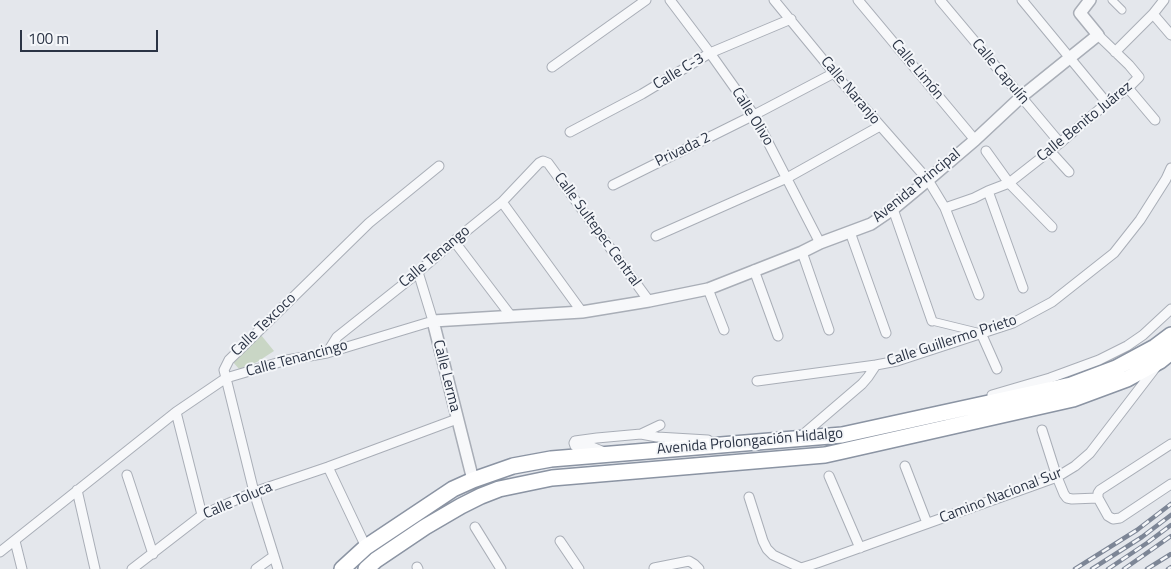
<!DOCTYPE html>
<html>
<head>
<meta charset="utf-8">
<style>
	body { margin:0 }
	#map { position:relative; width:1171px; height:569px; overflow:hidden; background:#e4e7ec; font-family:"Titillium Web",sans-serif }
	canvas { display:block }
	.scale { position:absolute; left:20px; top:30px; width:138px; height:22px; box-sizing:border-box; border:2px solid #2b3445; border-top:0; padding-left:6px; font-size:15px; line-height:18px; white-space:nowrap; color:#2b3445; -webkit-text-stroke:4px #f4f6f9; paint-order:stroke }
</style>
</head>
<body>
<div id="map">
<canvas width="1171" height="569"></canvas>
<div class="scale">100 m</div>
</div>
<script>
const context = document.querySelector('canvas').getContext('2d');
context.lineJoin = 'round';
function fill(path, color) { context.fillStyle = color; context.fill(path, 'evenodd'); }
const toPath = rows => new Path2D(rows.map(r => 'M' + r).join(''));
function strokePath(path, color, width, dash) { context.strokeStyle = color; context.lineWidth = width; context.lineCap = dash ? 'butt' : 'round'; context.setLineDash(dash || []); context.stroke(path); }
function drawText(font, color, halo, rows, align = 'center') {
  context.font = font + ' "Titillium Web",sans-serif'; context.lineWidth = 4; context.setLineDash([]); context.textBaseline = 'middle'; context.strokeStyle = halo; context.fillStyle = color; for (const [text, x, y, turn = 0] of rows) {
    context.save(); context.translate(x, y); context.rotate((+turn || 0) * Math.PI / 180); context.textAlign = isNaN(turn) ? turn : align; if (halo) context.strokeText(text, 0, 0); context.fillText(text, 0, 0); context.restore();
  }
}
fill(toPath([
	[261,335,274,351,257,362,239,369,233,362]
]), '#c9d6c5');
const pedestrian = toPath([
	[1112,0,1122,10],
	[932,321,981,333]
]);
const minor = toPath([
	[670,0,710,53,754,115,820,243],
	[774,0,834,73,928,180,945,208,979,295],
	[858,0,975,140],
	[940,0,1060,143],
	[1022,0,1107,103],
	[1153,14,1171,35],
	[1115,52,1153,14,1164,0],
	[552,67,646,0],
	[1128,88,1155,120],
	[570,132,642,94,710,53,791,19],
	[986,151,1009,183,1052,227],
	[1050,151,1069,172],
	[613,185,754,115,834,73],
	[988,191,1023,288],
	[502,202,582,312],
	[945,208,974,198,988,191,1009,183,1060,143,1107,103,1128,88,1139,77,1129,65,1098,35],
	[893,209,932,321],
	[850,232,886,333],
	[656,236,787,178,880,126],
	[454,241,511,316],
	[802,252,829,330],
	[754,270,778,336],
	[708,289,724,330],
	[981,333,997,369],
	[327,353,337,337,410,279,454,241,502,202,539,163,543,161,548,163,649,301],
	[757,381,876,365,897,361,1013,323,1052,302,1114,253,1140,220,1166,179,1171,168],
	[992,395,1050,378,1099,360,1127,346,1143,335,1171,309],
	[176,412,202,515],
	[1042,430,1057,477,1064,494,1067,498,1072,499,1098,498],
	[806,432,862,384,868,377,876,365],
	[641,434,657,437,708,440],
	[1171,444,1100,490,1098,493,1098,498,1108,516,1113,519,1120,518,1171,484],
	[604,452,592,447,577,447,575,446,574,443,575,441,597,438,641,434,660,425],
	[905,466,927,523],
	[328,467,366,547],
	[127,475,153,554],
	[829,476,860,548],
	[77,490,95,569],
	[749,497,763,541,767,549,773,555,801,568],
	[475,527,501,569],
	[15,541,22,569],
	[560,541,579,569],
	[0,552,176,412,226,378,287,360,327,353,433,321,418,272],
	[417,567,418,569],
	[654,568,689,561,694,564,699,569],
	[132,569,202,515,254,492,328,467,457,419],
	[256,569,274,556],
	[278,569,254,492,224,370,229,360,369,223,439,166],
	[798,569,817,563,1057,477,1075,466,1090,453,1156,367]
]);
const tertiary = toPath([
	[473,480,433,321,582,312,649,301,708,289,802,252,820,243,871,224,893,209,928,180,975,140,1021,97,1098,35,1080,13,1090,0]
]);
const trunk = toPath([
	[342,569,366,547,453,489,473,480,513,466,551,459,842,435,1071,385,1116,368,1155,347,1171,335],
	[366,569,376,560,425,527,461,506,481,496,499,489,552,478,825,455,843,451,1073,399,1127,379,1160,361,1171,352]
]);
strokePath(pedestrian, '#a9aeb7', 9);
strokePath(minor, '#a9aeb7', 11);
strokePath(tertiary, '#a9aeb7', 14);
strokePath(trunk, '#8b94a3', 18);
strokePath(pedestrian, '#f7f8fa', 7);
strokePath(minor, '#f7f8fa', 9);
strokePath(tertiary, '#f7f8fa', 11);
strokePath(trunk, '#fff', 15);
const rail = toPath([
	[1075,569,1137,530,1171,504],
	[1092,569,1142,537,1171,515],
	[1108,569,1147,543,1171,525],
	[1124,569,1171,536],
	[1147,569,1171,554],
	[1168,569,1171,567]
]);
strokePath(rail, '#7d8696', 4.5);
strokePath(rail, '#f4f6f9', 2.5, [8]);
drawText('15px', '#2b3445', '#f4f6f9', [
	["Calle Limón",917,70,50],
	["Calle C-3",679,72,-31],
	["Calle Capulín",1000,72,50],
	["Calle Naranjo",850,91,50],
	["Calle Olivo",752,117,58],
	["Calle Benito Juárez",1085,122,-39],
	["Privada 2",683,150,-26],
	["Avenida Principal",917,186,-39],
	["Calle Sultepec Central",597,230,54],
	["Calle Tenango",435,257,-40],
	["Calle Texcoco",264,325,-44],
	["Calle Guillermo Prieto",952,341,-18],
	["Calle Tenancingo",297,359,-15],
	["Calle Lerma",446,376,76],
	["Avenida Prolongación Hidalgo",750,442,-5],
	["Camino Nacional Sur",1001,496,-21],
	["Calle Toluca",238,501,-23]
]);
</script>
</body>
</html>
